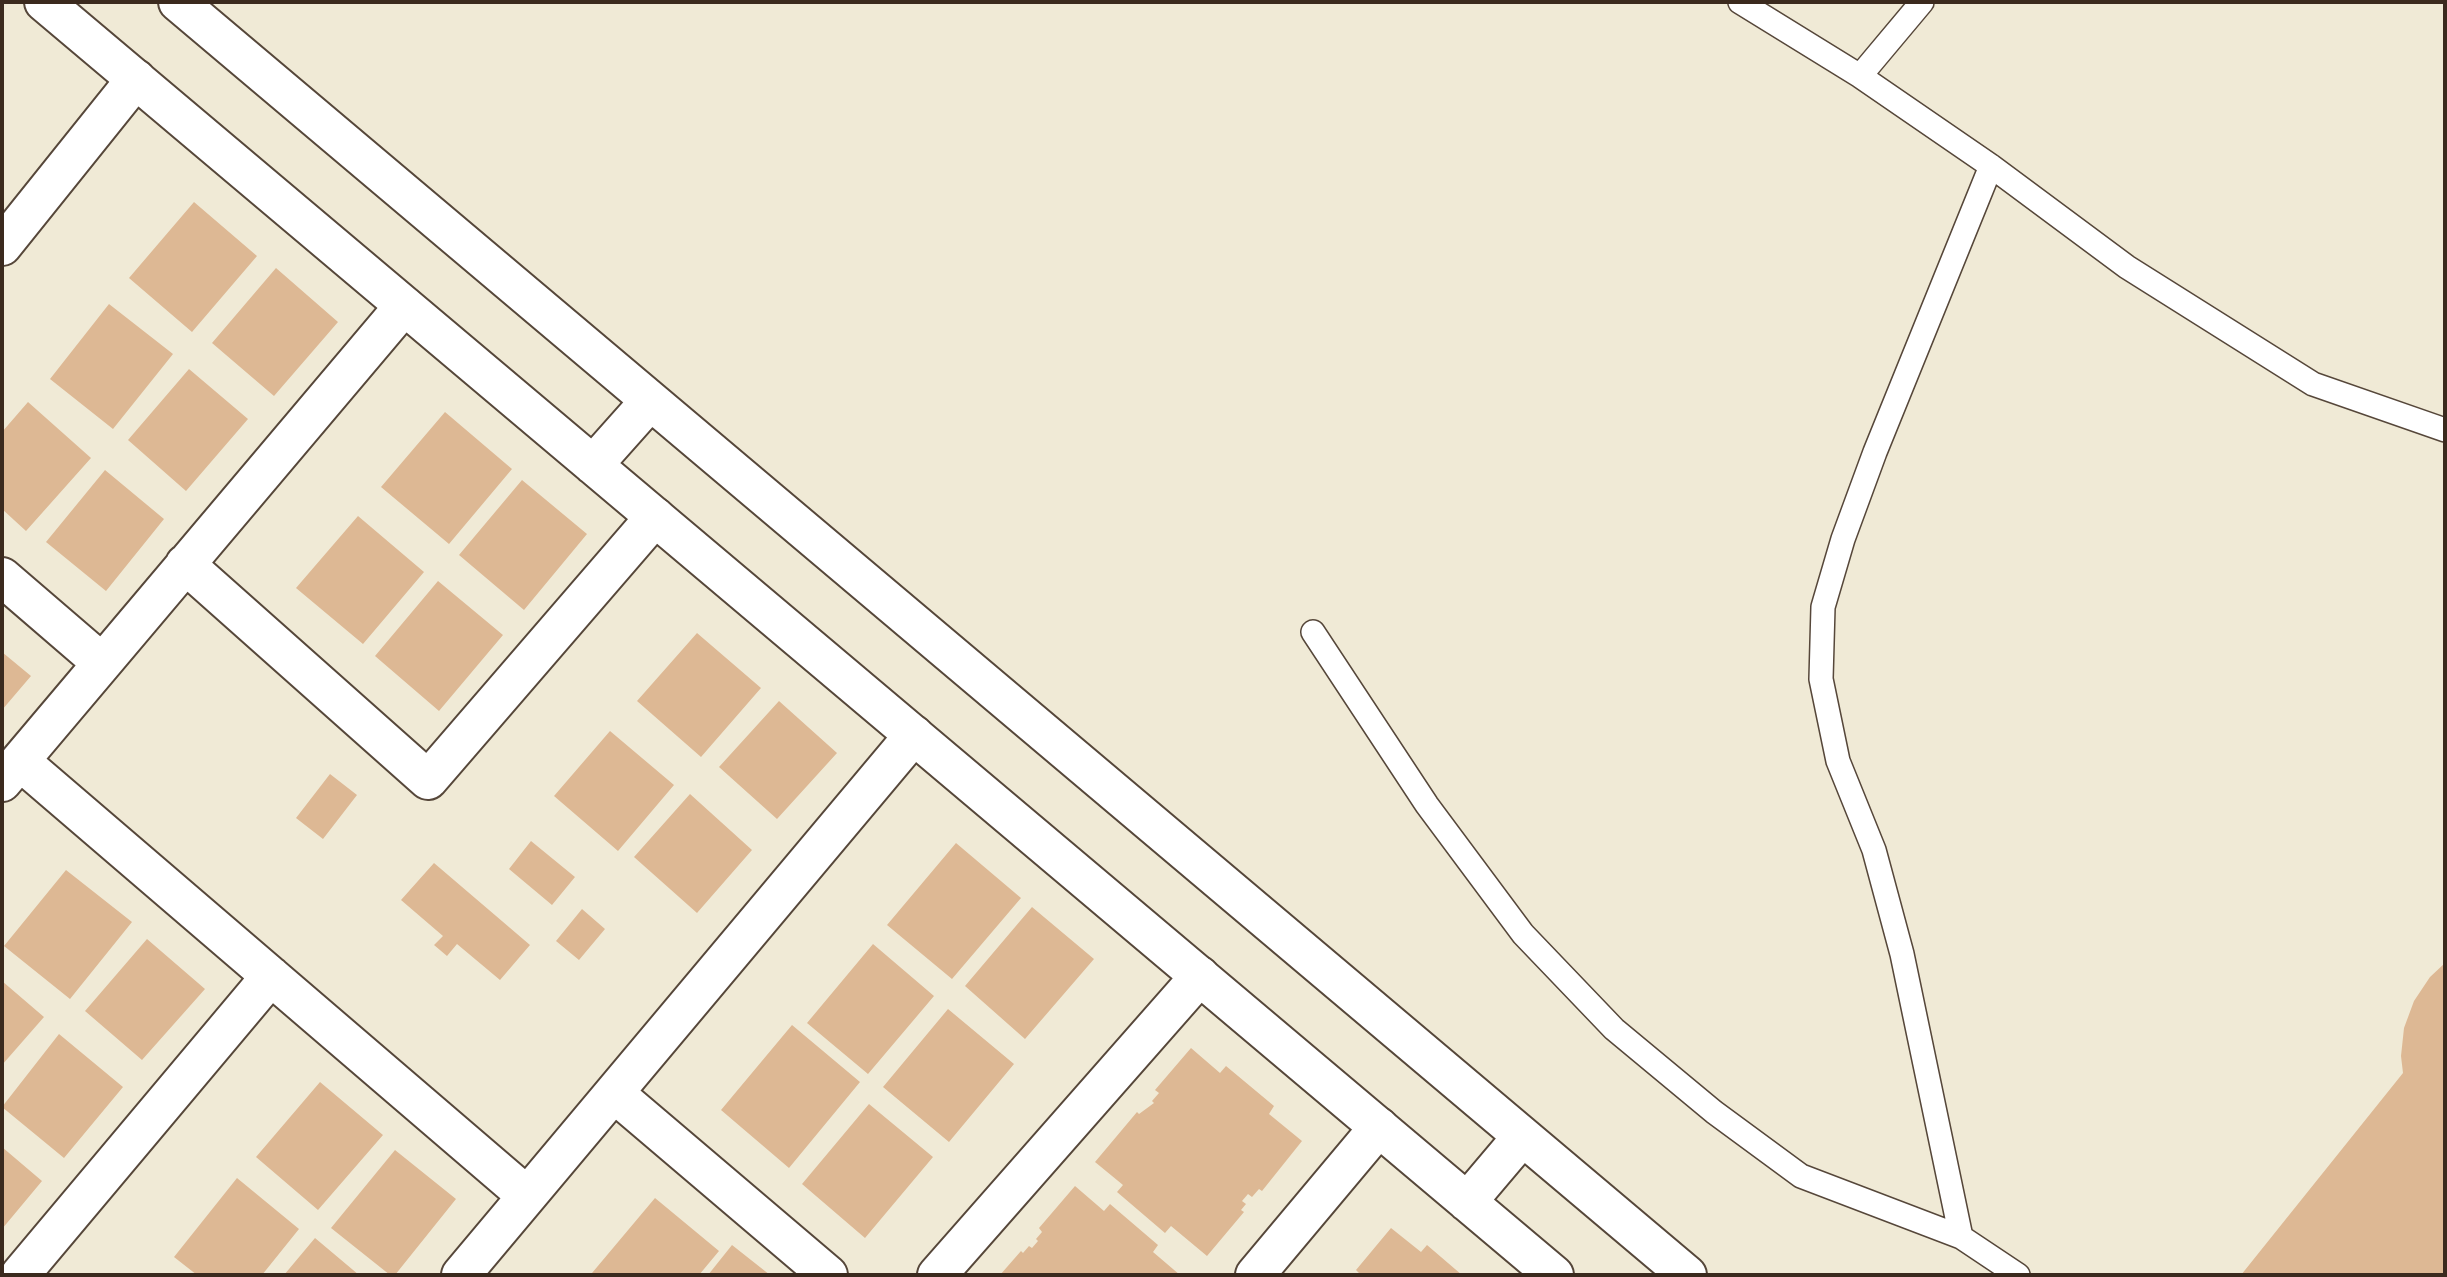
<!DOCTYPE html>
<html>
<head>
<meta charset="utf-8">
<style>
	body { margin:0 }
	#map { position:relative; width:2447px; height:1277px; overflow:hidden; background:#f0ead6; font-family:Alegreya,serif }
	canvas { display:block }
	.frame { position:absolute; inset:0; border:4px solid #3b2a1e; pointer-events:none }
</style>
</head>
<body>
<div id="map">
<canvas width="2447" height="1277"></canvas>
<div class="frame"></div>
</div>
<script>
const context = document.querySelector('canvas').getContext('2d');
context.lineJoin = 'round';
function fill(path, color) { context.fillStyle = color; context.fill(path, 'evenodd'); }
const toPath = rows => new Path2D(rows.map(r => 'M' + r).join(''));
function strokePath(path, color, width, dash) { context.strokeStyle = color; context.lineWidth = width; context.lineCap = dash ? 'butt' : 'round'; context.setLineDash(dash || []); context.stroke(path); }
fill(toPath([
	[194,202,257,256,192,332,129,278],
	[276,268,338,322,274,396,212,343],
	[109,304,173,354,113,429,50,379],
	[189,369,248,419,186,491,128,440],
	[28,402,91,458,26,531,2,509,2,432],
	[445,412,512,469,449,544,381,487],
	[105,470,164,519,106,591,46,542],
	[522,480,587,534,524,610,459,555],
	[358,516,424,572,363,644,296,588],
	[438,581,503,635,439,711,375,656],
	[697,633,761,688,701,757,637,701],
	[2,652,31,676,2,710],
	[779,701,837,753,777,819,719,767],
	[610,731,674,785,618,851,554,796],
	[330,774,357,795,323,839,296,818],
	[690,794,752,850,697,913,634,857],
	[531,841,575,877,552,905,509,869],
	[956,843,1021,898,952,979,887,925],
	[434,863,530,945,500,980,457,944,447,956,434,945,443,936,401,900],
	[66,870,132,922,70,999,4,946],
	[1032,907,1094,959,1025,1039,965,986],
	[582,909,605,929,579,960,556,941],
	[147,939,205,989,142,1060,85,1011],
	[873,944,934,996,868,1074,807,1023],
	[2445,963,2445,1275,2241,1275,2403,1073,2401,1056,2404,1028,2414,1001,2430,977],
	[2,981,44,1017,2,1065],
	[948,1009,1014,1064,949,1142,883,1087],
	[792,1025,860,1082,789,1168,721,1110],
	[59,1034,123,1087,64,1158,2,1107],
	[1191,1048,1220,1073,1226,1066,1274,1106,1269,1114,1302,1141,1262,1191,1259,1189,1252,1197,1248,1194,1242,1201,1246,1204,1241,1210,1244,1212,1207,1256,1171,1226,1165,1233,1117,1192,1123,1185,1095,1162,1137,1112,1139,1114,1154,1103,1152,1101,1159,1093,1155,1090],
	[320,1082,383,1135,318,1210,256,1157],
	[869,1104,933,1157,865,1238,802,1184],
	[2,1147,42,1181,2,1229],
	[395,1150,456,1199,395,1275,390,1275,331,1228],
	[237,1178,299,1229,262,1275,197,1275,174,1257],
	[1075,1186,1104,1211,1110,1204,1158,1245,1153,1252,1180,1275,1000,1275,1021,1251,1023,1253,1029,1246,1032,1248,1038,1241,1036,1239,1042,1232,1039,1228],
	[655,1198,719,1251,699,1275,594,1275,592,1273],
	[1391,1228,1421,1252,1427,1245,1462,1275,1357,1275,1359,1273,1356,1270],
	[315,1238,359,1275,284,1275],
	[732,1245,770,1275,708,1275]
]), '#ddb894');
const lane = toPath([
	[1740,2,1860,76,1991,166,2127,267,2313,384,2445,430],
	[1860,76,1922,2],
	[1313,632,1427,805,1523,934,1614,1029,1714,1112,1801,1176,1961,1237,2018,1275],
	[1961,1237,1902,954,1874,850,1838,761,1821,679,1823,607,1843,539,1875,452,1991,166]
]);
const street = toPath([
	[2,246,136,79],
	[185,564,428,780,655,517],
	[2,577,102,663],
	[20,761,527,1196],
	[2,782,404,306],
	[614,1093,828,1275],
	[20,1275,271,976],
	[461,1275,914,735],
	[937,1275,1200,976],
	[1255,1275,1379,1127]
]);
const secondary = toPath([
	[44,2,1554,1275],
	[178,2,1687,1275],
	[593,465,650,401],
	[1467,1202,1522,1137]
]);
strokePath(lane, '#56473a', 26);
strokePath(street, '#56473a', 42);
strokePath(secondary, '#56473a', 42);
strokePath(lane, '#fff', 23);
strokePath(street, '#fff', 38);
strokePath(secondary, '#fff', 38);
</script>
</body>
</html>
